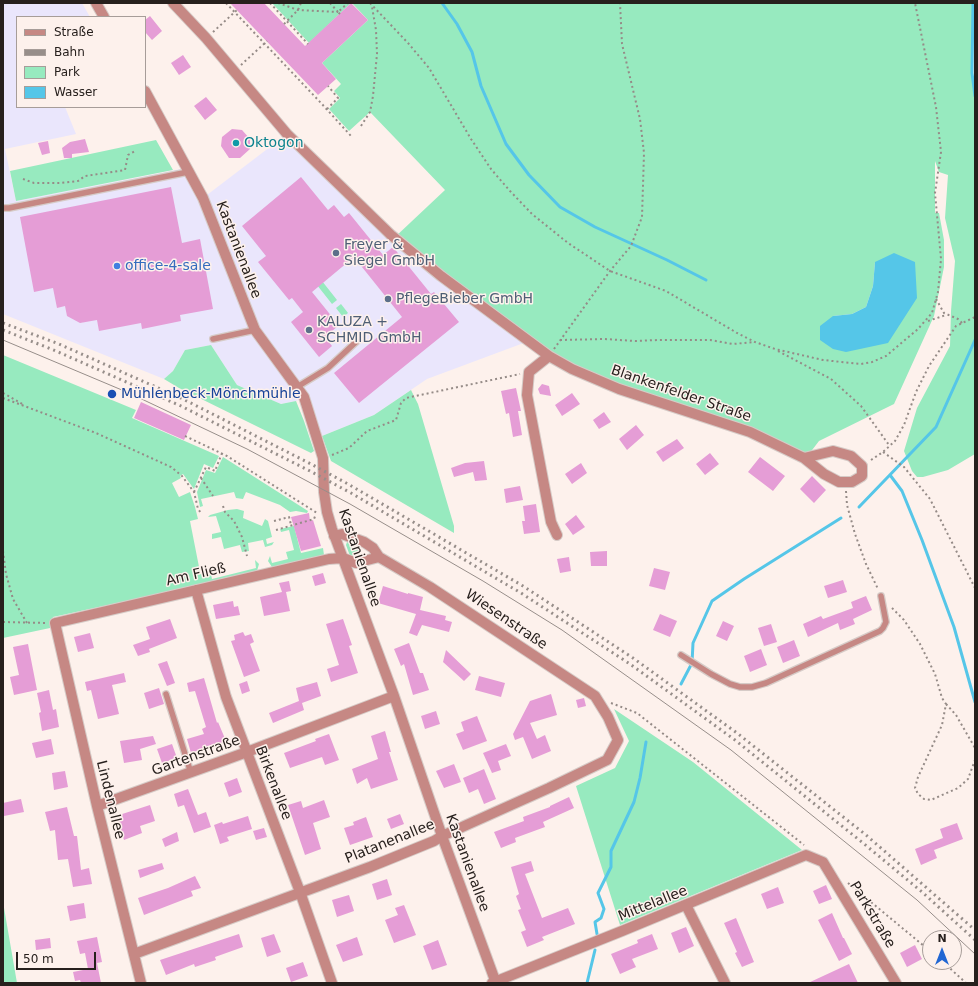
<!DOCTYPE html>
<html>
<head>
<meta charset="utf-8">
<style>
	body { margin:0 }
	#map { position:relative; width:978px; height:986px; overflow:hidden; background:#fdf1ec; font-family:"DejaVu Sans",sans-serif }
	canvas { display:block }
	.frame { position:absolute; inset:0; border:4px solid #27201d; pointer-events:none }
	.legend { position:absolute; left:16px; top:16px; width:130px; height:92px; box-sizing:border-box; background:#fdf1ec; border:1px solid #a79d99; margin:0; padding:5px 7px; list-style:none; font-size:12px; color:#27201d }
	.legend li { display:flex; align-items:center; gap:8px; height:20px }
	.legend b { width:20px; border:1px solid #a79d99 }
	.north { position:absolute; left:922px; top:930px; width:40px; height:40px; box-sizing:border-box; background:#fdf1ec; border:1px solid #a79d99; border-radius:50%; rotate:0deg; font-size:11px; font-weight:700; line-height:16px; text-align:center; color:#27201d }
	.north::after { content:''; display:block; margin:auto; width:14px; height:18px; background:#2167d3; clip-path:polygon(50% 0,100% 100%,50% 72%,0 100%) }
	.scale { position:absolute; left:16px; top:952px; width:80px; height:18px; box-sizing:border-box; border:2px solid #27201d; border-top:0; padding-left:5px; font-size:12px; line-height:14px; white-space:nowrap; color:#27201d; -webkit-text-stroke:3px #fdf1ec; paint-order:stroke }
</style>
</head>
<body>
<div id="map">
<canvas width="978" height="986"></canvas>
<div class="frame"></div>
<ul class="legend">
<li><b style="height:5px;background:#c68884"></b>Straße</li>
<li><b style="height:5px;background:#978e8a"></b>Bahn</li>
<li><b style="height:11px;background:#97eabf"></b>Park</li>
<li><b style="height:11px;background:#55c6e8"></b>Wasser</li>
</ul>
<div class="north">N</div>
<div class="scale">50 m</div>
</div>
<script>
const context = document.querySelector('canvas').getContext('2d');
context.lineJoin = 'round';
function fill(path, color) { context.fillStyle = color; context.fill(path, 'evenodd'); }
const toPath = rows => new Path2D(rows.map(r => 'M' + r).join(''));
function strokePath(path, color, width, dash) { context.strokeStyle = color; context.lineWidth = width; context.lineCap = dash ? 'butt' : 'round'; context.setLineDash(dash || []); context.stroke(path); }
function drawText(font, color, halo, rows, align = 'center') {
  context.font = font + ' "DejaVu Sans",sans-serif'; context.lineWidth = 3; context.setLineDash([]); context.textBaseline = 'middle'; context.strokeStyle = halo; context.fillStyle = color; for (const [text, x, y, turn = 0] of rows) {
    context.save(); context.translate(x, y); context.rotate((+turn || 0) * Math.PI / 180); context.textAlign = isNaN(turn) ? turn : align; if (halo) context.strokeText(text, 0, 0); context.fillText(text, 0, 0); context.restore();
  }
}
fill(toPath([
	[3,3,82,3,90,17,17,17,17,107,65,107,76,134,5,149,16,201,186,168,203,198,287,134,391,235,529,341,427,379,374,415,322,436,304,397,296,401,281,404,237,385,211,345,185,350,173,371,164,379,3,314]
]), '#eae6fc');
fill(toPath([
	[272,3,351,3,309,43],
	[352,3,973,3,972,73,975,96,975,454,948,470,923,477,917,477,912,471,904,451,917,408,950,346,951,311,955,261,945,218,948,175,939,172,935,161,935,213,939,213,944,240,944,267,934,316,894,404,819,441,806,458,619,387,548,353,394,238,445,190,370,112,349,131,329,109,340,98,334,91,341,84,322,63,368,20],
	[875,262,888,343,833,316,852,314,866,307,873,286],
	[156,140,173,170,16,201,10,171],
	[322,281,337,300,332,304,317,285],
	[341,304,348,313,343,317,336,308],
	[211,345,237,385,281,404,296,401,304,421,314,451,311,453,179,388,164,379,173,371,185,350],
	[3,355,136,410,132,418,219,456,213,468,204,464,194,489,183,474,180,476,181,478,172,483,179,497,190,492,195,507,198,519,190,521,200,572,210,570,212,579,256,568,255,560,259,564,257,571,255,573,53,617,50,628,3,638],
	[411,390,418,404,454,526,454,533,331,461,322,436,374,415],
	[223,457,308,511,307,513,296,511,290,512,280,505,246,492,243,499,236,498,234,492,201,499,203,506,200,507,197,492,206,470,215,473],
	[237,509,244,511,243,518,262,526,265,519,268,521,272,537,266,539,267,544,274,542,272,545,265,547,263,540,248,543,249,551,242,552,240,545,224,549,221,537,212,539,212,534,221,532,216,516,208,517,210,515,228,510],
	[294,526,301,553,323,548,324,555,272,567,268,561,270,556,272,563,288,559,286,552,294,550,289,530,281,532,280,529],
	[347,542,358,546,360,549,361,553,359,555,354,557,350,556,346,545],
	[614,709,693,762,802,850,620,925,576,786,615,768,629,741],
	[3,902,17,983,3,983]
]), '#97eabf');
fill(toPath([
	[894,253,915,262,917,298,888,343,846,352,833,349,820,340,820,326,833,316,852,314,866,307,873,286,875,262]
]), '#55c6e8');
strokePath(toPath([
	[442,3,457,24,472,52,481,86,506,144,529,175,560,207,595,227,667,260,706,280],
	[973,3,972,73,975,96],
	[890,475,902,491,922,540,954,627,975,702],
	[859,507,936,427,975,340],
	[681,684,692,663,693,643,712,601,744,579,841,518],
	[597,934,595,922,601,918,604,909,598,893,611,867,611,851,634,802,640,778,646,742],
	[587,983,595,950]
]), '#55c6e8', 3);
fill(toPath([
	[230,3,264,3,305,46,351,3,368,20,322,63,336,79,318,95],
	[150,16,162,31,152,40,145,32,145,20],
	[183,55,191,67,179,75,171,63],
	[206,97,217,110,205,120,194,106],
	[232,129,242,130,250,139,250,149,240,158,229,158,221,146,222,137],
	[85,139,89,152,72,154,72,158,64,158,62,148,70,142],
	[48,141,50,153,42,155,38,143],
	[301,177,328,210,334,205,344,217,349,213,383,255,393,247,431,294,434,292,459,322,359,403,334,373,402,317,354,257,312,292,337,323,336,324,338,326,325,337,332,346,319,357,291,322,303,312,292,298,289,300,258,262,266,256,242,226],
	[171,187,182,243,200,239,213,309,180,315,181,321,142,329,141,323,99,331,97,320,80,323,67,316,65,306,57,308,53,288,34,292,20,217],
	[542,384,549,386,551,396,540,394,538,389],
	[516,388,521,411,518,411,522,435,513,437,509,413,506,414,501,391],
	[572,393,580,404,562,416,555,405],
	[141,402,191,425,184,440,134,418],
	[604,412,611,422,599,429,593,420],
	[636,425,644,435,627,450,619,439],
	[677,439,684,448,663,462,656,452],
	[710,453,719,464,705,475,696,464],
	[760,457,785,476,773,491,748,472],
	[484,461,487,480,475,481,473,472,454,477,451,468,465,463],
	[581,463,587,473,572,484,565,474],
	[812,476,826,490,814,503,800,489],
	[520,486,523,500,506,503,504,489],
	[536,504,540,532,524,534,522,521,525,521,523,506],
	[309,513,310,521,313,520,321,546,301,551,291,517],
	[576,515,585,527,573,535,565,524],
	[607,551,607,566,591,566,590,552],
	[569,557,571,571,560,573,557,559],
	[654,568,670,572,665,590,649,586],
	[323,573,326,583,315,586,312,576],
	[843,580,847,592,828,598,824,586],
	[289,581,291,591,286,592,290,611,264,616,260,597,282,592,279,583],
	[383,586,408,594,408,593,423,597,420,610,446,616,445,620,452,622,449,632,422,625,417,636,409,633,416,614,378,603],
	[866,596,872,610,853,619,855,624,840,630,838,623,808,637,803,624,821,616,823,619,853,608,851,602],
	[233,601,234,607,238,606,240,615,216,619,213,605],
	[660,614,677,621,670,637,653,630],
	[170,619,177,638,149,649,150,652,138,656,133,645,150,639,146,627],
	[343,619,352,645,349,646,358,673,331,682,327,669,339,665,326,624],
	[723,621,734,626,727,641,716,636],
	[771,624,777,642,764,646,758,628],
	[243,632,245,636,251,634,254,642,250,644,260,671,244,677,231,641,235,640,234,635],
	[90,633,94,648,78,652,74,637],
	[794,640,800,656,783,663,777,647],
	[409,643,420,673,423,673,429,690,413,695,404,664,401,666,394,649],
	[28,644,37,690,14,695,10,677,19,675,13,647],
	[761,649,767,665,750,672,744,656],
	[446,650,471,674,464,681,443,662],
	[167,661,175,683,167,686,158,664],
	[124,673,126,682,112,685,119,714,98,719,91,690,87,691,85,682],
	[479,676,505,683,501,697,475,690],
	[204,678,217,723,218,722,226,741,191,753,187,739,204,734,202,729,206,727,195,691,189,692,187,683],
	[247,681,250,691,242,694,239,684],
	[317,682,321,696,302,703,304,710,273,723,269,713,299,701,296,688],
	[159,688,164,704,149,709,144,693],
	[49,690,53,710,56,709,59,727,42,731,39,713,41,712,37,693],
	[551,694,557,715,530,723,537,739,545,735,551,751,532,759,523,737,515,740,513,734,530,701],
	[584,698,586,706,578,708,576,700],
	[436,711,440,724,425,729,421,716],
	[477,716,487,741,463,750,456,734,464,731,461,722],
	[385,731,391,752,389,752,398,780,371,789,367,778,357,784,352,769,378,759,371,736],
	[329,734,339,760,325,765,322,757,290,768,284,753,316,741,315,739],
	[153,736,156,744,140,749,142,760,124,763,120,741],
	[51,739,54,754,36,758,32,743],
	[172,744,177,758,162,763,157,749],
	[506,744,511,756,498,761,501,770,492,773,483,753],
	[454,764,461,782,444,788,436,771],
	[484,769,496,799,484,804,478,789,469,793,463,778],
	[65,771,68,787,54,790,52,773],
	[237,778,242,792,229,797,224,783],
	[188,789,198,815,206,812,211,827,194,833,184,805,178,807,174,794],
	[569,797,574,808,543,822,545,827,515,838,516,842,501,848,494,832,524,821,523,817,550,807,550,806],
	[21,799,24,812,4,816,3,803],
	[324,800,330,817,313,823,321,849,305,855,288,805,301,801,303,808],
	[150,805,155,821,140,826,142,833,124,840,116,816],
	[67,807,74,836,77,836,81,870,89,868,92,884,73,887,68,859,58,860,55,830,50,831,45,812],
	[400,814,404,824,391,829,387,819],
	[248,816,252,829,227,837,229,841,220,844,214,825,222,822,223,824],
	[366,817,373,837,350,845,344,828,354,825,353,822],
	[957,823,963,839,934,850,937,858,921,865,915,849,943,838,940,829],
	[264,828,267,837,256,840,253,831],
	[177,832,179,841,165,847,162,839],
	[531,861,534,871,525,874,542,918,568,908,575,924,542,937,544,940,527,947,521,932,526,930,518,910,521,909,516,896,519,894,511,867],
	[162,863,164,869,140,878,138,870],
	[195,876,201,888,191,891,193,896,144,915,138,898,168,888],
	[387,879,392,895,377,900,372,884],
	[826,885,832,899,819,904,813,891],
	[778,887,784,903,767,909,761,894],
	[349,895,354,911,337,917,332,900],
	[84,903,86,918,70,921,67,906],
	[404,905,416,935,394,943,385,920,398,915,395,908],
	[832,913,843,938,844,938,852,954,839,961,818,920],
	[736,918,754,962,742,967,735,953,737,952,724,923],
	[686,927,694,946,679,953,671,933],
	[239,934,243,947,215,957,216,960,195,967,194,964,166,975,160,960],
	[274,934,281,952,267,957,261,938],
	[652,934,658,949,632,959,636,967,620,974,611,954,638,943,637,940],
	[97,937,102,962,97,963,101,983,81,983,80,980,75,981,73,972,88,969,85,953,80,954,77,941],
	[357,937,363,955,343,962,336,945],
	[50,938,51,948,36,950,35,940],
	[438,940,447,965,432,970,423,946],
	[915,945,922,959,907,967,900,953],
	[303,962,308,976,291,982,286,968],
	[849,964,858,983,808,983]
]), '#e59dd6');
const lane = toPath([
	[3,208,9,208,188,172],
	[213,339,255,330],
	[297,387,328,368,357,341],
	[681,655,711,674,730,684,740,687,752,687,766,683,880,631,883,628,886,622,881,596],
	[166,694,191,773]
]);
const street = toPath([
	[96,3,104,17],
	[173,3,206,38,287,134,391,235,441,276,549,356],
	[145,91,203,198,255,330,304,397,323,458,324,492,327,512,332,529,394,696,442,836,496,983],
	[557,535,551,522,527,395,529,372,549,356,572,369,619,389,750,432,804,458,833,451,851,456,862,466,862,476,852,482,839,482,824,474,804,458],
	[196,590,226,697,300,892,332,983],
	[97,806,247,752,394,696],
	[686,905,725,983],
	[134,954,370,867,434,841,442,836,549,788,607,760,618,740,608,717,595,696,430,587,379,557,373,548,364,542,342,534,334,536],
	[141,983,97,806,55,623,329,559,343,558,356,563,379,557],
	[492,983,622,931,806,855,823,862,896,983]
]);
strokePath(lane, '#d6cbc7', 8);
strokePath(street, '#d6cbc7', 12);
strokePath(toPath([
	[226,3,321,103,351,136],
	[270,3,308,44],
	[278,3,298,10,338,12],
	[330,3,338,12],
	[370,3,408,43,429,68,471,139,491,169,510,191,532,214,568,243,610,271,666,291,737,333,755,342,775,349,823,360,861,364,872,362,886,356,918,329,932,313,938,292,941,259,935,193,941,152,936,107,915,3],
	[340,14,338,12,348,3],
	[284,24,298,10,301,3],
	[213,32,237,10],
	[241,65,267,41],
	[327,109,338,98,328,86],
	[361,126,370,112,373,96,377,54,376,30,372,7],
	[23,179,34,183,60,183,78,181,85,176,125,170,128,155,135,151],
	[936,299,944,313,958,319,962,323],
	[928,321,946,315],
	[560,340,605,339,635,341,658,340,710,340,733,344,754,342],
	[554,349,610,271,631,246,642,217,644,153,640,119,622,44,620,3],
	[778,351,831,379,861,406,889,445],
	[3,393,24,405],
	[3,398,96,433,171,467,182,476,194,492,198,509,202,514],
	[185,436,227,456,317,513],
	[883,452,904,467,930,499,975,588],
	[332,455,349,448,367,431,396,420,401,403,406,398,520,374],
	[871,460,883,452,895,441,904,425,916,392,929,366,956,326,975,317],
	[201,478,213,496],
	[846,491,847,505,855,534,866,564,878,589],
	[194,492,206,467,215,471,222,453],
	[223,506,225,512,234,521,242,537,247,556],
	[274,521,289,517,291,525],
	[276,530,314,519,316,514],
	[3,551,6,574,13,599,27,623],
	[892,608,904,620,920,644,935,674,942,698,946,704,942,725,918,777,915,788,918,794,924,799,931,800,958,788,968,779,975,760],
	[3,622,46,623],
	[611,703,637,713,804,845],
	[946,704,956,715,975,748],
	[848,883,930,951],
	[943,962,966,983]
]), '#958b87', 2, [2, 3]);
strokePath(lane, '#c68884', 5.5);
strokePath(street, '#c68884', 10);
strokePath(toPath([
	[3,340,129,393,247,449,350,504,483,581,562,630,731,750,917,900,975,954]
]), '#978e8a', 1);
strokePath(toPath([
	[3,323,59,344,183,399,311,464,348,484,523,586,633,658,737,733,866,835,975,930],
	[3,330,56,351,181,406,310,471,351,493,521,593,630,664,735,740,863,843,922,892,975,940]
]), '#978e8a', 3, [2, 4]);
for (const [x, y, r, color] of [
	[236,143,4,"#0f9aa8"],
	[336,253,4,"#5c6f8a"],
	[117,266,4,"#3f7fe0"],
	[388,299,4,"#5c6f8a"],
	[309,330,4,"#5c6f8a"],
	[112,394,5,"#1a4fb4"]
]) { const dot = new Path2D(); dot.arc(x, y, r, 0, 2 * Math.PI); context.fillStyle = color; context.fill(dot); strokePath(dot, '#fdf1ec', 1.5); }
drawText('14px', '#0d838f', '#fdf1ec', [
	["Oktogon",244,143]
], 'left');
drawText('14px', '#4e5e75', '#fdf1ec', [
	["Freyer &",344,245],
	["Siegel GmbH",344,261],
	["PflegeBieber GmbH",396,299],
	["KALUZA +",317,322],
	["SCHMID GmbH",317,338]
], 'left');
drawText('14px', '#27201d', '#fdf1ec', [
	["Kastanienallee",238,250,69],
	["Blankenfelder Straße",681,394,19],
	["Kastanienallee",359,558,71],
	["Am Fließ",196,575,-13],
	["Wiesenstraße",506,620,34],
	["Gartenstraße",196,756,-20],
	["Birkenallee",273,783,69],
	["Lindenallee",110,800,76],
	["Platanenallee",390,842,-22],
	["Kastanienallee",467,863,70],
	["Mittelallee",653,904,-22],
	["Parkstraße",872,915,59]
]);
drawText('14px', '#366cbe', '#fdf1ec', [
	["office-4-sale",125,266]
], 'left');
drawText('14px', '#164399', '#fdf1ec', [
	["Mühlenbeck-Mönchmühle",121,394]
], 'left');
</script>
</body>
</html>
